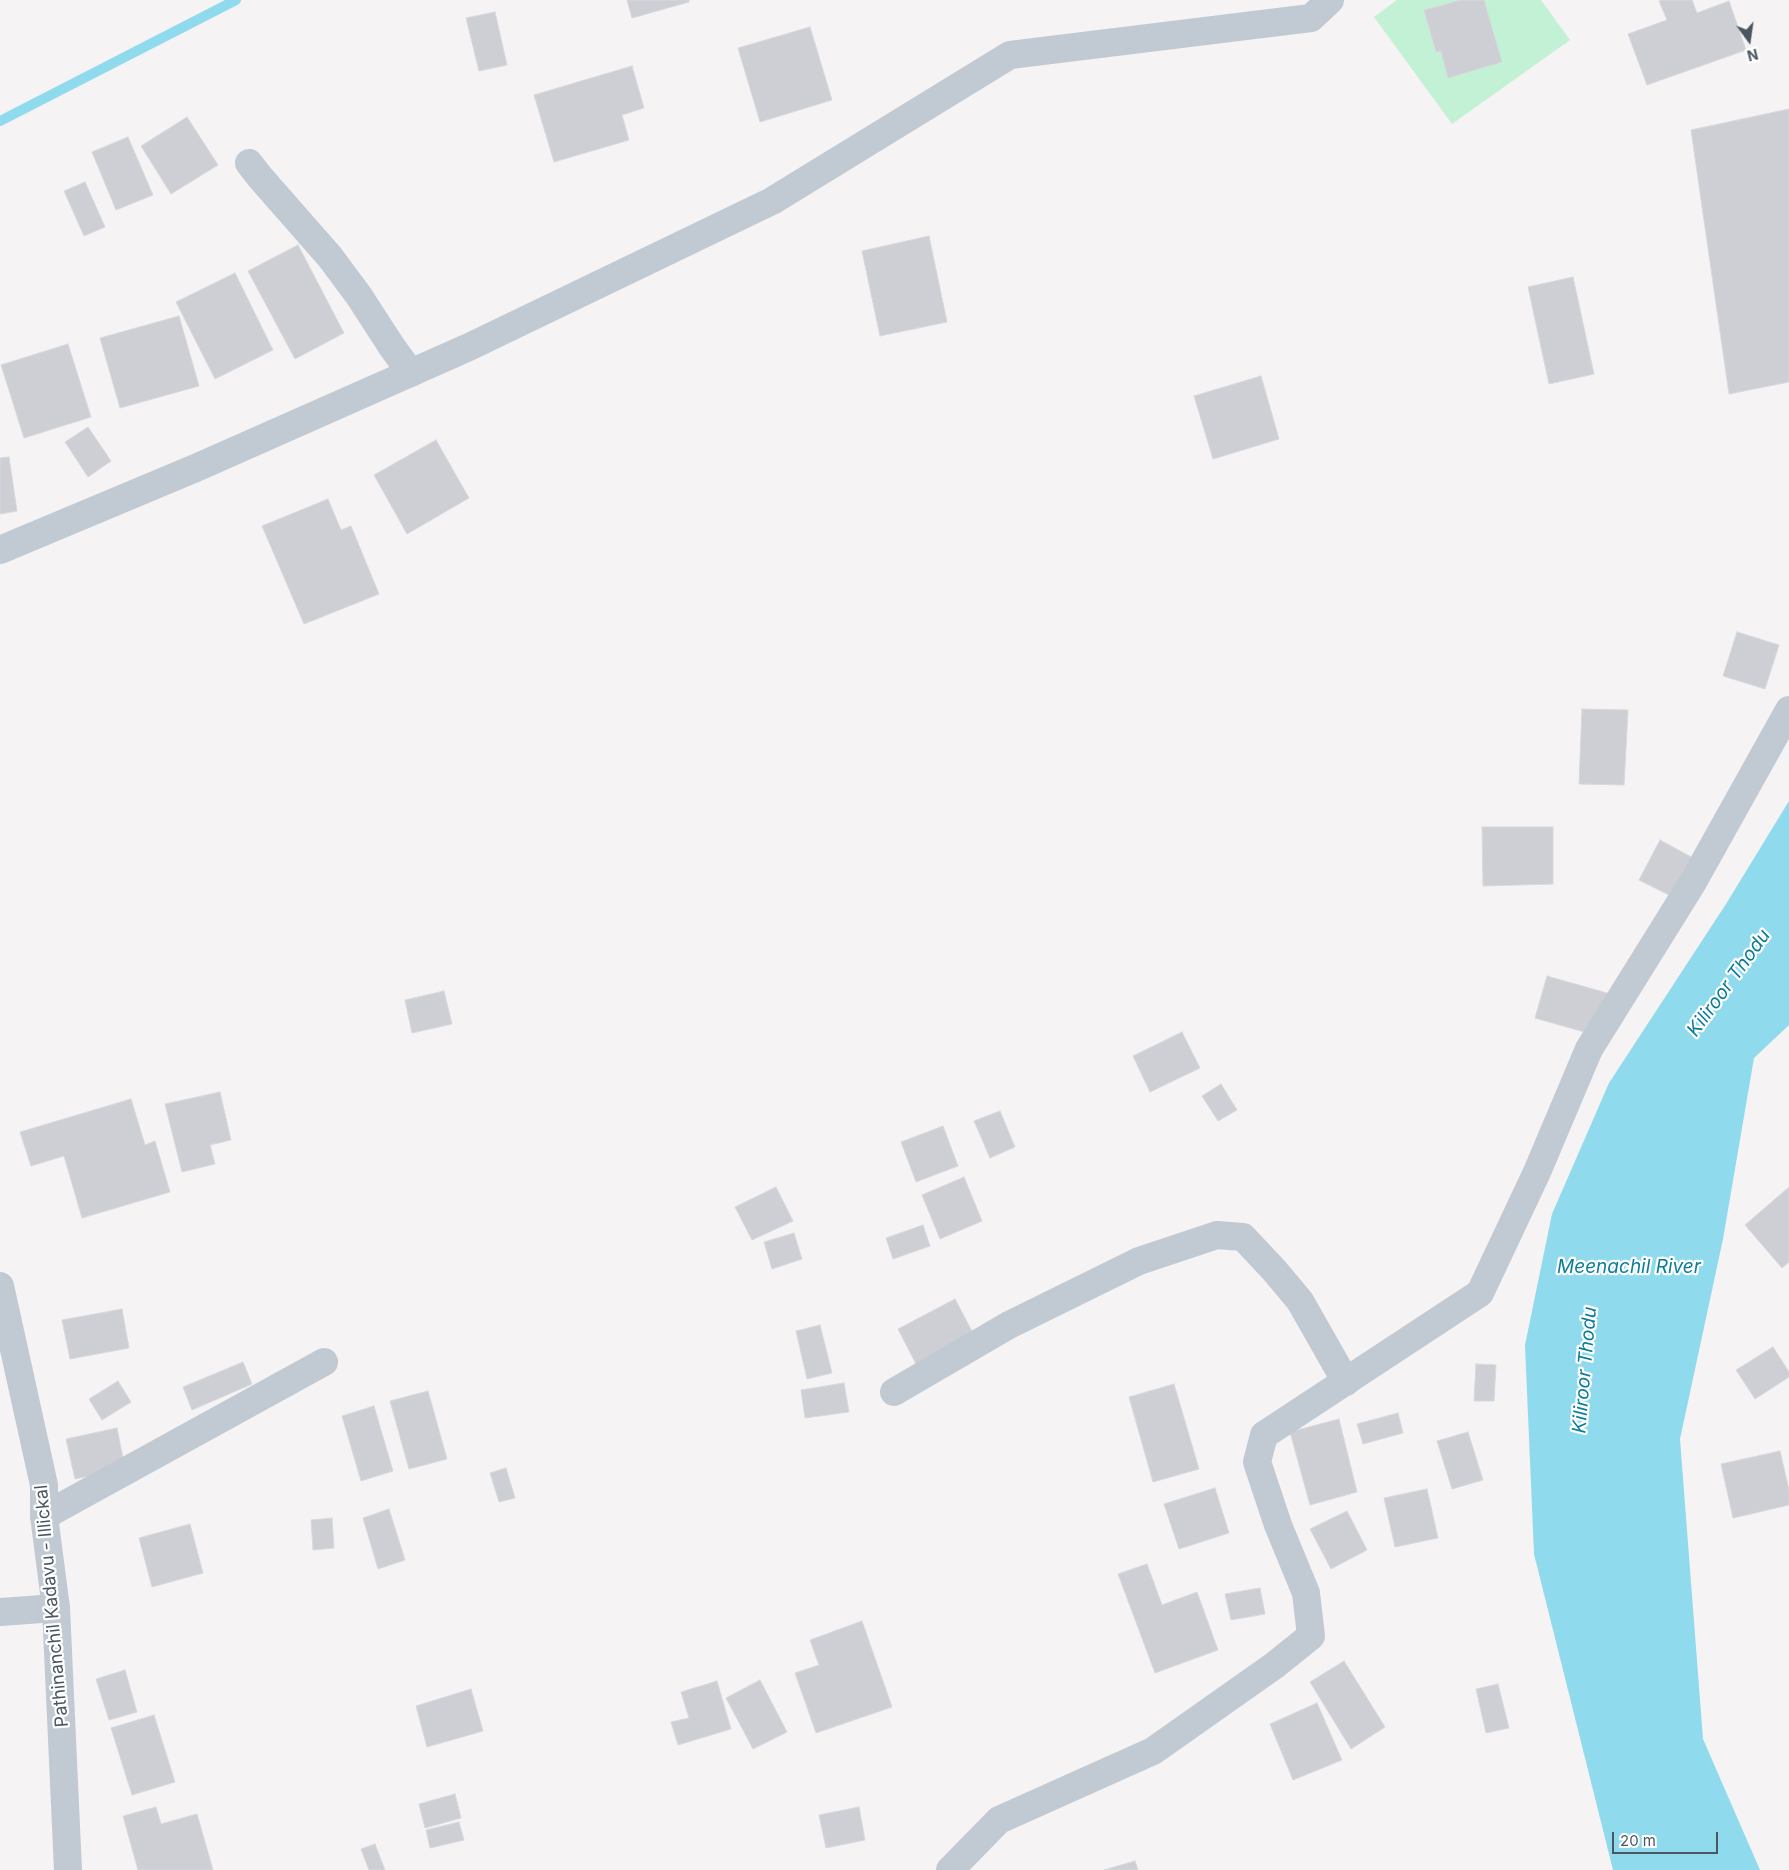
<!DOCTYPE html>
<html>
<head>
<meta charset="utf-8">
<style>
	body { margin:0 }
	#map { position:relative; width:1789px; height:1870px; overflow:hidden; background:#f5f3f3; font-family:Inter,sans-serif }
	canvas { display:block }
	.north { position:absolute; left:1724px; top:15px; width:50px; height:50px; -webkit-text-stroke:4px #fff; paint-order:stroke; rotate:166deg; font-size:14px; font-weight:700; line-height:20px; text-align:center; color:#4a5661 }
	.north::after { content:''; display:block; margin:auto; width:18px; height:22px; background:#4a5661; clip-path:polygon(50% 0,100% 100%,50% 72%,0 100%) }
	.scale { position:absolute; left:1612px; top:1832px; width:106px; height:22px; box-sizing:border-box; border:2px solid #4a5661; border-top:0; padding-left:6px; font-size:15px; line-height:18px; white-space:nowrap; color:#4a5661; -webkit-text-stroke:4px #fff; paint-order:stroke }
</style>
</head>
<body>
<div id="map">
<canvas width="1789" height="1870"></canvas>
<div class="north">N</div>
<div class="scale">20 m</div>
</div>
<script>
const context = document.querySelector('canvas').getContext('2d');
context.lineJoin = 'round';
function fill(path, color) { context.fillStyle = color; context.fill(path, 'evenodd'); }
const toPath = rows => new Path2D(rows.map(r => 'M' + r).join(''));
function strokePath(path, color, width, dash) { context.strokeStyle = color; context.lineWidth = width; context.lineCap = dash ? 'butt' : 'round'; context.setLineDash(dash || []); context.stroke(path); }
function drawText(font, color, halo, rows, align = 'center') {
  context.font = font + ' Inter,sans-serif'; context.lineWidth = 4.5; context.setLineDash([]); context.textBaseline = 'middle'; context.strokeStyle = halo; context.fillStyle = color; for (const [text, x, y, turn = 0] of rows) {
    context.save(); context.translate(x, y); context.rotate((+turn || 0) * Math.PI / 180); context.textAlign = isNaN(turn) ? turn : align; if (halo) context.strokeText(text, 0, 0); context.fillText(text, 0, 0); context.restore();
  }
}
fill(toPath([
	[1397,0,1541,0,1570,40,1452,124,1374,17]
]), '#c3f1d5');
fill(toPath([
	[1789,801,1789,1025,1754,1058,1723,1239,1680,1439,1703,1739,1760,1870,1613,1870,1534,1554,1525,1345,1552,1214,1609,1083,1726,904]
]), '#90daee');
strokePath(toPath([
	[0,121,236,0]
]), '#90daee', 10);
const building = toPath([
	[627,0,689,0,689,2,632,18,627,0],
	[1461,0,1484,0,1502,62,1448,78,1441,51,1436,52,1424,10,1461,0],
	[1663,0,1692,0,1697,13,1729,1,1746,50,1647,85,1628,34,1667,20,1659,1,1663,0],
	[495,12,507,65,479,71,466,18,495,12],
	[810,27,832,100,760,122,738,48,810,27],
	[632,66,644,108,622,115,629,140,554,162,534,95,632,66],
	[1789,109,1789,382,1729,394,1691,130,1789,109],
	[187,117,218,165,171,194,141,146,187,117],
	[128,137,153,195,116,210,92,152,128,137],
	[85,182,105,227,84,236,64,191,85,182],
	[929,236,947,322,880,336,862,251,929,236],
	[298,245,344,333,295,359,248,271,298,245],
	[235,273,273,350,215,379,176,302,235,273],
	[1573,277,1594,374,1549,384,1528,287,1573,277],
	[179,316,199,386,120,408,100,338,179,316],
	[68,344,91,417,24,438,1,365,68,344],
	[1261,376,1279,439,1213,459,1194,396,1261,376],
	[88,427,111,461,88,477,65,442,88,427],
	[436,440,469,498,407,534,374,475,436,440],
	[9,457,17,511,0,514,0,458,9,457],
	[328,499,341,530,351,526,379,594,304,624,262,526,328,499],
	[1737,632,1779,645,1765,689,1723,676,1737,632],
	[1582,709,1628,710,1624,785,1579,784,1582,709],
	[1482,827,1553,827,1553,884,1483,886,1482,827],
	[1660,840,1695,859,1675,898,1639,880,1660,840],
	[1547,976,1607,993,1595,1035,1535,1018,1547,976],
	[444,991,452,1024,412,1033,405,1000,444,991],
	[1182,1032,1200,1068,1150,1092,1133,1056,1182,1032],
	[1221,1084,1237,1110,1218,1121,1202,1096,1221,1084],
	[220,1092,231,1140,210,1145,215,1164,182,1172,165,1104,220,1092],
	[131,1099,145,1145,155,1141,170,1192,82,1218,64,1156,31,1166,20,1132,131,1099],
	[1000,1111,1015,1147,990,1158,974,1121,1000,1111],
	[943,1126,958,1166,916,1182,901,1142,943,1126],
	[964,1177,982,1221,940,1239,922,1195,964,1177],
	[776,1187,793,1221,752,1240,735,1207,776,1187],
	[1789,1187,1789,1262,1782,1268,1745,1225,1789,1187],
	[923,1225,930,1246,893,1259,886,1238,923,1225],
	[794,1233,802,1259,772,1269,764,1242,794,1233],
	[955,1299,974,1335,917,1366,898,1329,955,1299],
	[122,1309,129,1348,70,1359,62,1320,122,1309],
	[820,1325,832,1373,807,1379,796,1331,820,1325],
	[1773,1347,1789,1372,1789,1377,1755,1399,1736,1370,1773,1347],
	[243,1362,252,1384,192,1410,183,1387,243,1362],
	[1476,1364,1496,1365,1494,1401,1474,1401,1476,1364],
	[118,1381,131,1402,102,1420,89,1399,118,1381],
	[844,1383,849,1412,805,1418,801,1390,844,1383],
	[1174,1384,1199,1469,1153,1482,1129,1397,1174,1384],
	[428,1391,447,1459,409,1469,390,1401,428,1391],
	[374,1406,393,1471,361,1481,342,1416,374,1406],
	[1398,1413,1403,1433,1363,1444,1357,1424,1398,1413],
	[1339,1419,1357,1492,1310,1505,1290,1432,1339,1419],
	[117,1428,125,1468,75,1479,66,1439,117,1428],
	[1468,1432,1483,1480,1452,1489,1437,1441,1468,1432],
	[1780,1451,1789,1490,1789,1505,1733,1518,1721,1464,1780,1451],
	[506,1468,515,1498,499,1502,490,1473,506,1468],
	[1215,1488,1229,1533,1179,1549,1164,1504,1215,1488],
	[1427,1489,1438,1538,1395,1547,1384,1498,1427,1489],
	[389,1509,405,1560,378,1569,363,1518,389,1509],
	[1347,1511,1367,1550,1331,1569,1310,1529,1347,1511],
	[332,1518,334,1548,313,1550,311,1520,332,1518],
	[190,1524,203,1573,152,1587,139,1538,190,1524],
	[1147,1564,1162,1605,1197,1592,1218,1650,1155,1673,1118,1574,1147,1564],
	[1260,1588,1265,1614,1231,1620,1225,1594,1260,1588],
	[862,1621,892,1707,816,1733,795,1673,819,1665,810,1640,862,1621],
	[1344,1661,1385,1727,1351,1749,1310,1682,1344,1661],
	[125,1670,137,1712,109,1720,96,1679,125,1670],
	[760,1680,787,1732,753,1749,726,1698,760,1680],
	[717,1681,731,1729,678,1745,671,1722,689,1718,681,1692,717,1681],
	[1498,1684,1509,1728,1486,1733,1476,1689,1498,1684],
	[471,1689,483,1731,427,1747,416,1706,471,1689],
	[1317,1703,1342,1760,1293,1780,1270,1724,1317,1703],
	[154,1715,175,1782,132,1795,111,1728,154,1715],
	[455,1794,461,1818,425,1828,419,1804,455,1794],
	[156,1807,161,1824,197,1814,213,1870,138,1870,123,1816,156,1807],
	[859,1807,865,1840,826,1848,819,1815,859,1807],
	[459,1822,464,1840,430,1848,426,1830,459,1822],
	[375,1844,385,1870,369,1870,361,1849,375,1844],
	[1135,1861,1138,1870,1104,1870,1135,1861]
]);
fill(building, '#cdcfd5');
strokePath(building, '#d7d9de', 1);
strokePath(toPath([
	[249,163,259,176,330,257,359,296,392,347,411,373],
	[894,1392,1009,1325,1139,1261,1217,1235,1243,1237,1274,1270,1300,1301,1346,1382],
	[44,1516,324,1362],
	[0,1612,56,1608],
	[950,1870,999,1820,1153,1751,1275,1665,1311,1636,1306,1593,1278,1525,1257,1462,1264,1435,1480,1293,1537,1172,1589,1049,1693,882,1789,710]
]), '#c1cad2', 28);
strokePath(toPath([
	[0,550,198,467,469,347,772,201,1010,55,1311,18,1330,0],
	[0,1286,44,1485,44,1516,56,1608,68,1870]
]), '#c1cad2', 28);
drawText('18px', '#4a5661', '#fff', [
	["Pathinanchil Kadavu - Illickal",52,1606,-95]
]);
drawText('italic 19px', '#0c7c9b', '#fff', [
	["Kiliroor Thodu",1729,983,-54],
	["Meenachil River",1629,1267],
	["Kiliroor Thodu",1585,1370,-85]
]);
</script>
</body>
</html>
